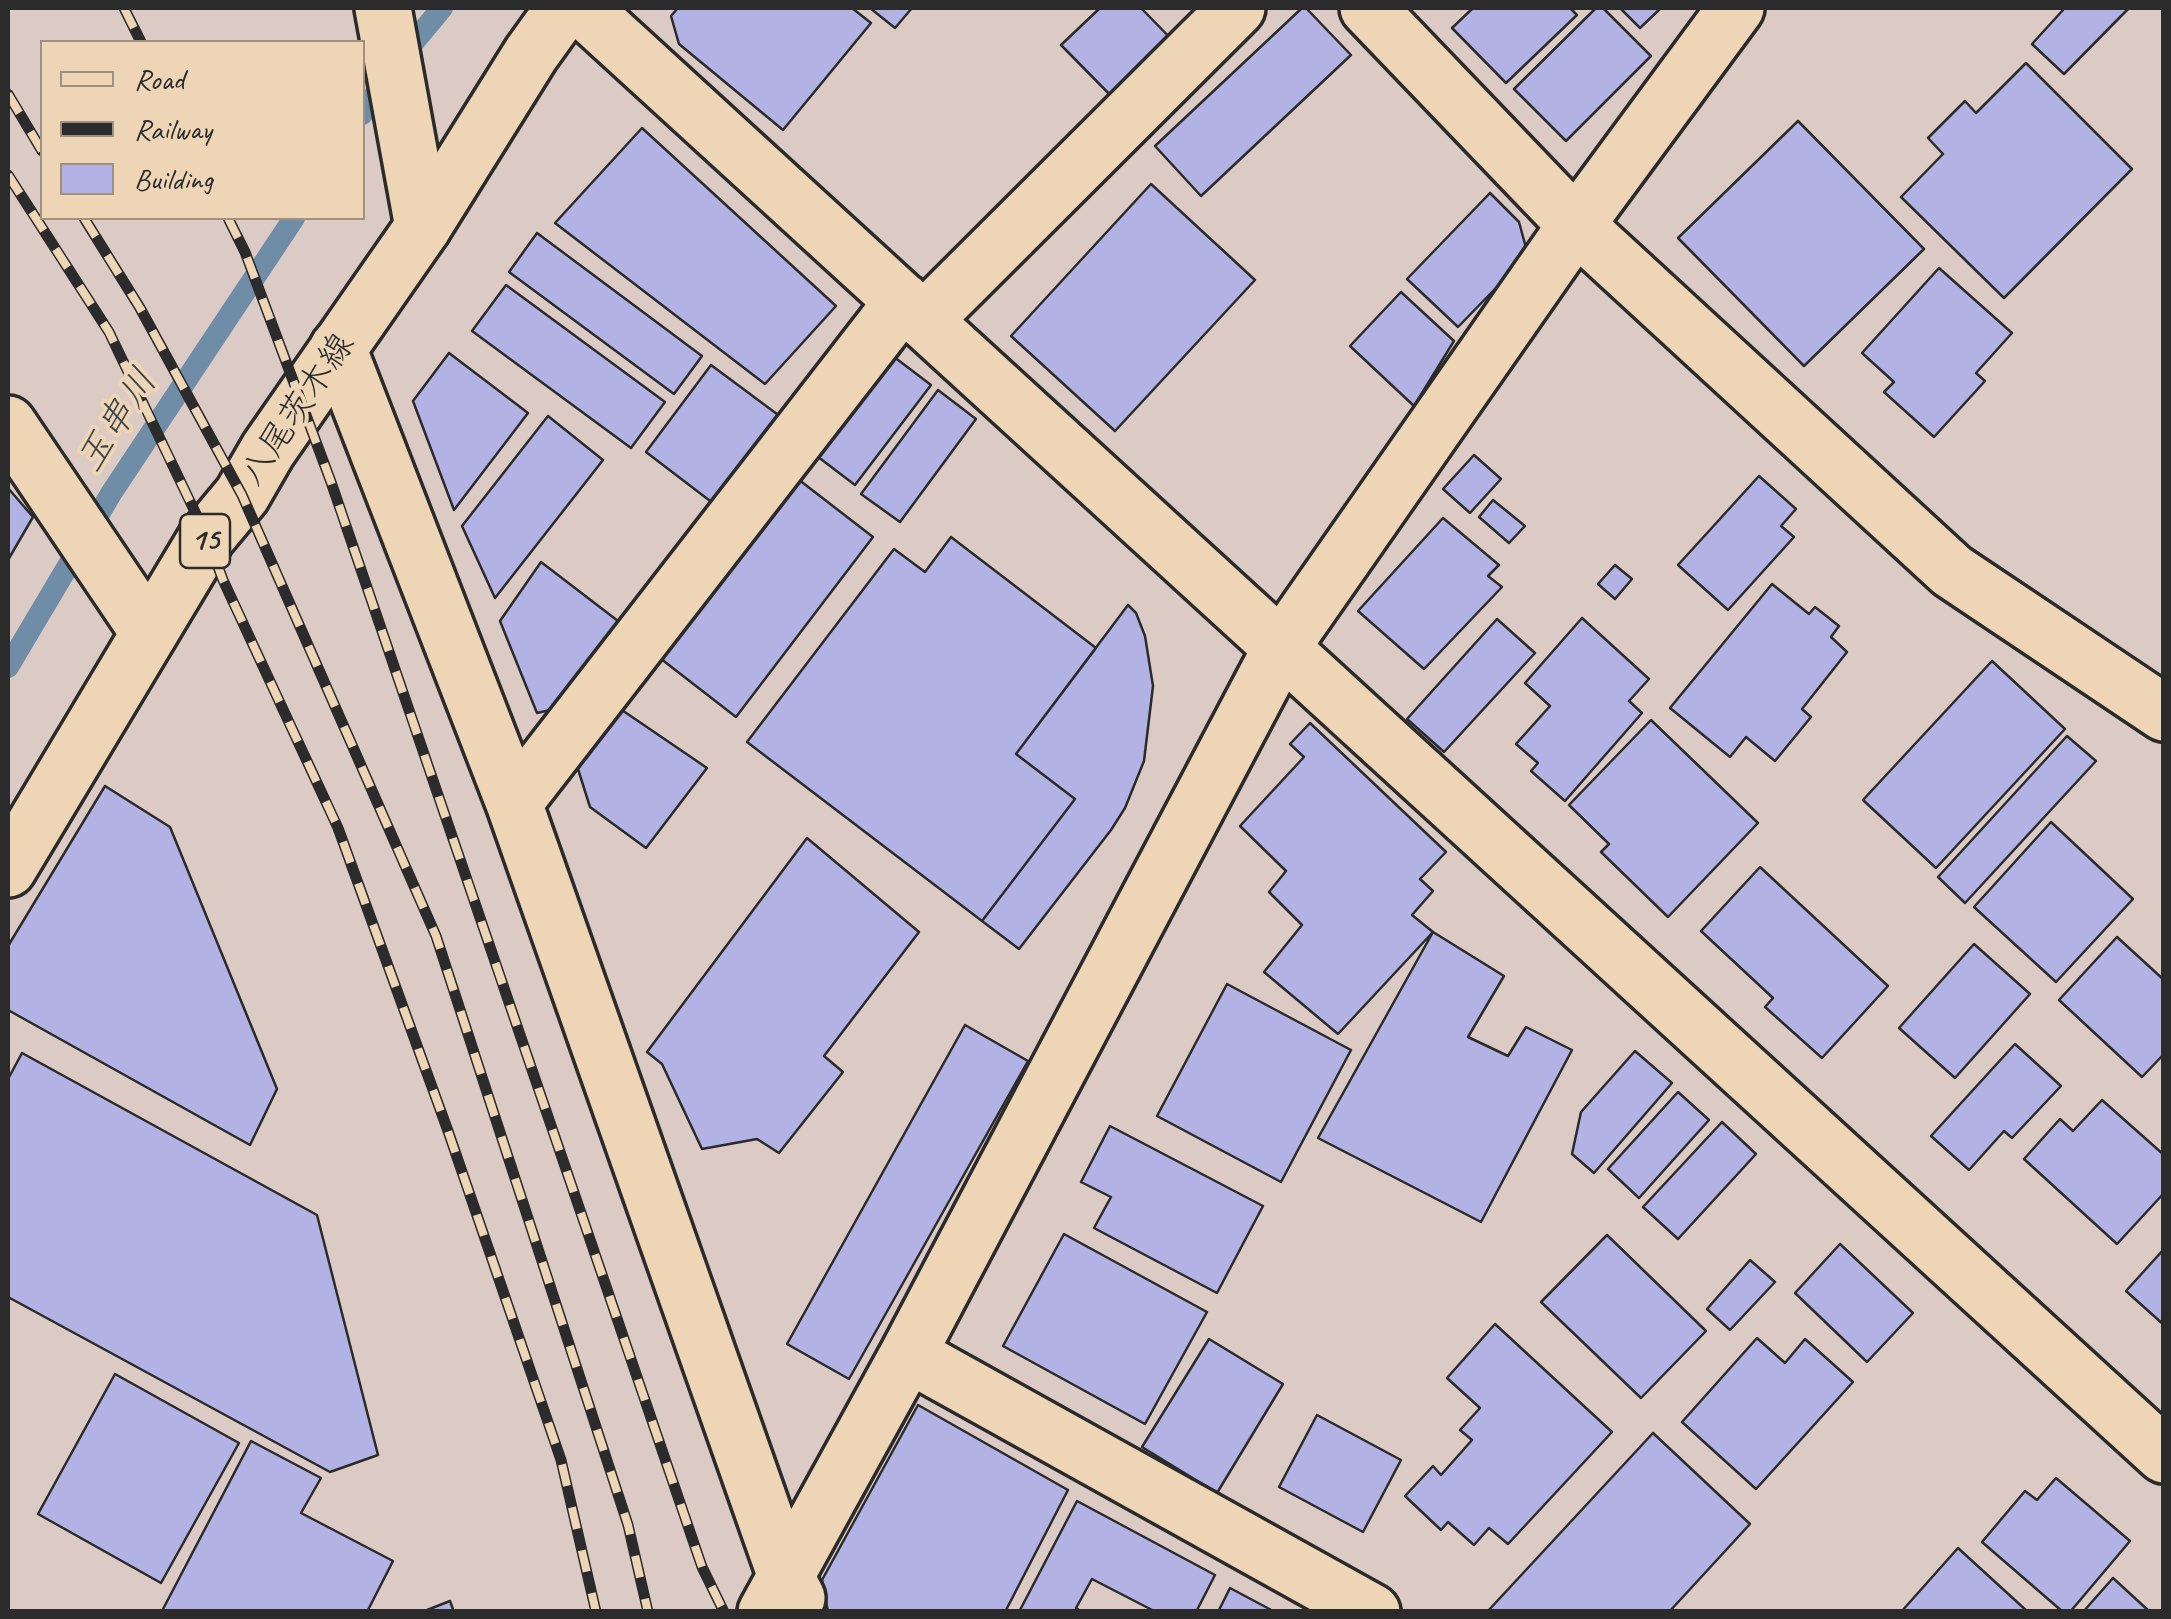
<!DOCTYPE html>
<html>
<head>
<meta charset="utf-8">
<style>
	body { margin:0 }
	#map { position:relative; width:2171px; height:1619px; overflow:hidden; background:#dccbc4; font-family:Caveat,sans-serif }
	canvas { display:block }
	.frame { position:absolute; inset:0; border:10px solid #2b2b2b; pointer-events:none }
	.legend { position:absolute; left:40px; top:40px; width:325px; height:180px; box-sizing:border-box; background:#eed5b6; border:2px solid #a0917e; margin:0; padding:12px 18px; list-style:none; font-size:30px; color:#2b2b2b }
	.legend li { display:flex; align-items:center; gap:20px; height:50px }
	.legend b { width:50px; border:2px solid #a0917e }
</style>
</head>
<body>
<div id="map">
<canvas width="2171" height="1619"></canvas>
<div class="frame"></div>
<ul class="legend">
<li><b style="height:12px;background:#eed5b6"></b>Road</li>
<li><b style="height:12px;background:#2b2b2b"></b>Railway</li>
<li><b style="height:28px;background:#b2b3e4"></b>Building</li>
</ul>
</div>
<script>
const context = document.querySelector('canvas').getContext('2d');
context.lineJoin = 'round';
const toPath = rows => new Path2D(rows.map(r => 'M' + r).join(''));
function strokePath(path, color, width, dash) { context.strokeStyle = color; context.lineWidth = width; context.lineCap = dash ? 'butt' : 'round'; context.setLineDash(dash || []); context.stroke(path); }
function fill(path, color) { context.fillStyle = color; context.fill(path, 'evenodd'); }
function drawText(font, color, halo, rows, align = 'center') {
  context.font = font + ' Caveat,"Klee One",sans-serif'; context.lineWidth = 8; context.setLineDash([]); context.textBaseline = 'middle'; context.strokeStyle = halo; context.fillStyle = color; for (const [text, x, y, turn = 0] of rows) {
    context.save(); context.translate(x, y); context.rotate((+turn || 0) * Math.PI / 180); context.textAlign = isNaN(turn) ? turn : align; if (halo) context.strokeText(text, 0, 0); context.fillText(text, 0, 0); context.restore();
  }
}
strokePath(toPath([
	[362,114,397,62,442,8],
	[8,667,112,492,294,218]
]), '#708da7', 22);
const building = toPath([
	[678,8,852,8,871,23,783,130,679,44,671,16,678,8],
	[870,8,912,8,895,28,870,8],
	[1100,8,1141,8,1181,49,1121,106,1061,45,1100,8],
	[1302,8,1306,8,1351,55,1201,196,1155,146,1302,8],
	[1473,8,1570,8,1577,15,1506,83,1452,28,1473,8],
	[1596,8,1603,8,1651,56,1566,141,1514,89,1596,8],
	[1620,8,1661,8,1640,28,1620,8],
	[2060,8,2129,8,2064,74,2032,44,2063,10,2060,8],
	[2026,63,2132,169,2004,298,1901,197,1943,154,1928,138,1965,101,1976,113,2026,63],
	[1798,121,1924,249,1804,366,1678,238,1798,121],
	[642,128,836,306,765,384,555,223,642,128],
	[1151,184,1255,280,1115,431,1011,336,1151,184],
	[1490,193,1519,222,1528,255,1458,327,1407,279,1490,193],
	[537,233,702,356,674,394,509,272,537,233],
	[1939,268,2012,333,1976,373,1985,381,1934,437,1884,392,1894,382,1862,353,1939,268],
	[506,285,665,402,631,448,472,331,506,285],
	[1401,292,1454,341,1414,406,1350,346,1401,292],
	[881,347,931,385,855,485,805,447,881,347],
	[449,353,528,413,454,510,413,401,449,353],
	[711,365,785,420,718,507,646,452,711,365],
	[938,390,976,419,900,522,861,494,938,390],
	[548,416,603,460,495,598,462,526,548,416],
	[1474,455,1501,479,1470,513,1443,489,1474,455],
	[794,476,873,537,736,717,656,655,794,476],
	[1759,476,1796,509,1781,526,1794,537,1728,610,1678,565,1759,476],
	[8,488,33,517,8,560,8,488],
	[1493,500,1525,526,1509,543,1479,517,1493,500],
	[1443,518,1499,565,1488,576,1502,587,1424,669,1358,611,1443,518],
	[951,537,1096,648,1016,754,1075,799,982,921,747,742,894,549,925,572,951,537],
	[541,562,618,621,559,708,537,713,500,621,541,562],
	[1615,565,1632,579,1615,599,1598,584,1615,565],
	[1772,584,1809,614,1815,607,1839,626,1831,637,1847,652,1802,709,1811,717,1775,761,1746,737,1730,757,1670,708,1772,584],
	[1128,605,1136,613,1145,636,1153,686,1144,761,1125,808,1111,830,1019,949,982,921,1075,799,1016,754,1128,605],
	[1582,618,1649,679,1629,701,1642,713,1565,801,1531,771,1538,763,1516,744,1550,706,1525,683,1582,618],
	[1497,619,1535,653,1444,752,1407,719,1497,619],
	[1992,661,2065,729,1936,868,1863,800,1992,661],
	[616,706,707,768,646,848,590,807,578,769,616,706],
	[1651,720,1758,823,1668,917,1601,852,1609,844,1569,805,1651,720],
	[1310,723,1446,852,1420,879,1433,891,1412,915,1433,932,1338,1034,1264,972,1302,925,1269,892,1286,871,1240,826,1304,757,1290,744,1310,723],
	[2067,736,2096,761,1965,903,1938,877,2067,736],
	[105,786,170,827,277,1089,250,1145,8,1010,8,946,105,786],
	[2051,822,2133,899,2056,982,1974,907,2051,822],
	[807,838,919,932,824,1056,843,1072,779,1153,757,1139,702,1149,662,1064,647,1052,807,838],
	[1760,867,1888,986,1822,1058,1765,1007,1773,998,1701,931,1760,867],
	[1433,932,1504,976,1468,1037,1508,1056,1526,1027,1572,1050,1481,1222,1318,1138,1433,932],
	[2117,937,2164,980,2164,1054,2142,1077,2059,1000,2117,937],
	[1974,944,2030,994,1955,1078,1899,1028,1974,944],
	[1227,984,1351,1050,1281,1182,1157,1116,1227,984],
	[965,1025,1028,1061,849,1379,787,1344,965,1025],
	[2015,1044,2061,1086,2012,1138,2004,1131,1969,1170,1931,1136,2015,1044],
	[1635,1051,1672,1083,1594,1173,1572,1154,1581,1112,1635,1051],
	[22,1053,317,1215,378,1455,330,1472,8,1297,8,1079,22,1053],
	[1678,1092,1709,1120,1639,1198,1608,1169,1678,1092],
	[2102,1100,2164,1155,2164,1193,2117,1244,2024,1159,2060,1119,2073,1131,2102,1100],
	[1722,1122,1756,1154,1678,1239,1643,1207,1722,1122],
	[1110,1126,1263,1206,1217,1293,1094,1228,1111,1197,1081,1182,1110,1126],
	[1064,1234,1207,1312,1145,1424,1003,1346,1064,1234],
	[1607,1235,1706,1331,1641,1398,1541,1302,1607,1235],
	[1840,1244,1913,1313,1867,1362,1795,1293,1840,1244],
	[2164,1249,2164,1325,2126,1291,2164,1249],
	[1750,1260,1775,1282,1730,1330,1707,1309,1750,1260],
	[1495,1324,1612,1432,1508,1544,1489,1528,1474,1545,1448,1522,1441,1530,1405,1496,1433,1466,1441,1475,1472,1440,1460,1430,1480,1408,1447,1378,1495,1324],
	[1757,1338,1785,1363,1805,1339,1853,1382,1756,1489,1682,1422,1757,1338],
	[1209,1339,1283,1384,1217,1493,1142,1447,1209,1339],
	[115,1374,239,1443,161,1583,38,1514,115,1374],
	[918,1405,1068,1490,1005,1612,828,1612,822,1580,918,1405],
	[1317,1415,1401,1460,1363,1532,1279,1487,1317,1415],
	[1653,1433,1750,1524,1669,1612,1487,1612,1653,1433],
	[251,1441,321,1478,301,1513,393,1561,367,1612,162,1611,251,1441],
	[2056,1478,2130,1541,2070,1612,2063,1612,1982,1542,2025,1491,2037,1500,2056,1478],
	[1077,1501,1215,1575,1196,1612,1156,1612,1092,1579,1076,1608,1082,1612,1019,1612,1077,1501],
	[1958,1548,2028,1612,1901,1612,1958,1548],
	[2113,1578,2150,1612,2083,1612,2113,1578],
	[1230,1588,1275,1612,1218,1612,1230,1588],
	[450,1601,454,1612,422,1612,450,1601]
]);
fill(building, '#b2b3e4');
strokePath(building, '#2b2b2b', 2.5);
const street = toPath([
	[383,8,423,227],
	[582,8,2164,1455],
	[1368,8,1576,225,1952,571,2164,713],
	[924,320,1237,8],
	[338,348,514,803,786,1577,797,1598],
	[8,424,149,633],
	[514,803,903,301],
	[908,1354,1372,1612],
	[766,1612,908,1354,1281,648,1576,225,1736,8]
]);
const primary = toPath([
	[8,869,207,537,242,495,268,450,423,227,531,54,564,8]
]);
strokePath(street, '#2b2b2b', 62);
strokePath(primary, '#2b2b2b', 62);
strokePath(street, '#eed5b6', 55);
strokePath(primary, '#eed5b6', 55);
const rail = toPath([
	[124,8,141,42],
	[8,94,42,151],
	[8,175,109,332,207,537,223,580,338,828,448,1131,561,1460,596,1612],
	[84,218,140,308,242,495,436,936,628,1525,648,1612],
	[228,218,245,252,331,482,702,1567,724,1612]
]);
strokePath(rail, '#2b2b2b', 11);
strokePath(rail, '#eed5b6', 8, [22]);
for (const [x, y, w] of [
	[205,541,50]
]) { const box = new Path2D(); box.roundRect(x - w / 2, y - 27, w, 54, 8); context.fillStyle = '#eed5b6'; context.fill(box); strokePath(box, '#2b2b2b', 2.5); }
drawText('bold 32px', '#2b2b2b', null, [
	["15",205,541]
]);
drawText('35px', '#2b2b2b', '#eed5b6', [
	["八尾茨木線",298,410,-56]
]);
drawText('italic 38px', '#3c434a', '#eed5b6', [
	["玉串川",118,421,-57]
]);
</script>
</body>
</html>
